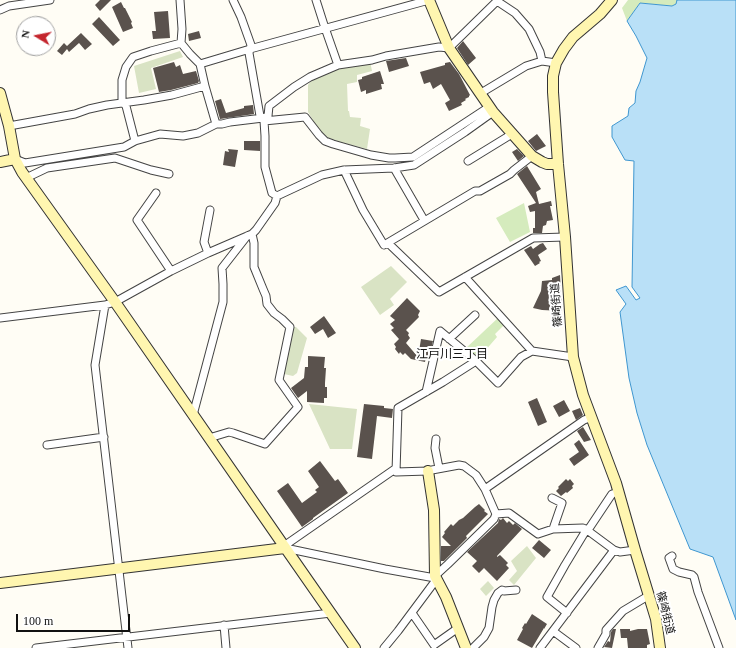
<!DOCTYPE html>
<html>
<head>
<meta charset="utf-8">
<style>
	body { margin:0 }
	#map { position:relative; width:736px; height:648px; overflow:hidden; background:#fffdf5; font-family:"Times New Roman",serif }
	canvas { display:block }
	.north { position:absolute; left:16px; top:16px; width:40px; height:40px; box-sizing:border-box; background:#fff; border:1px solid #a0a0a0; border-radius:50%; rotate:280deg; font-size:11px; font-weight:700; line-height:16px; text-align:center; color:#111 }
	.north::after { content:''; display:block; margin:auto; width:14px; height:18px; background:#c4262e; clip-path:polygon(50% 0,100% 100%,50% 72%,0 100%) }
	.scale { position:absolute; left:16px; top:614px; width:114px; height:18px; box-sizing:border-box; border:2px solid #111; border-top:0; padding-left:5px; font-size:12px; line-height:14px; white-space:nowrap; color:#111; -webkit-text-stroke:3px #fff; paint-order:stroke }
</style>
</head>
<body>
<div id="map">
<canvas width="736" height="648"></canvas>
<div class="north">N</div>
<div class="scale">100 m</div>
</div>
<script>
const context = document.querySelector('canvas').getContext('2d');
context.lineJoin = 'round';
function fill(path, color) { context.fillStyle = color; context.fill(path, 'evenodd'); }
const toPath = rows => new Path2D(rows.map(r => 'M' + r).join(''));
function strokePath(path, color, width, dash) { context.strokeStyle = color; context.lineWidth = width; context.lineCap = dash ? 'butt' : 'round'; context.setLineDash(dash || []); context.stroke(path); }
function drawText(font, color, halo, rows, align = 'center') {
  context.font = font + ' "Times New Roman","Noto Sans JP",serif'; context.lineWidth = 4; context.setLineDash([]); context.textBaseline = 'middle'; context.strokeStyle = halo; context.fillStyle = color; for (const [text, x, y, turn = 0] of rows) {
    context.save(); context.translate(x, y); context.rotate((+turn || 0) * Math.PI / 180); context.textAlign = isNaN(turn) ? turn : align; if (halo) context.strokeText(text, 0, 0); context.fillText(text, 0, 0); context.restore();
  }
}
fill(toPath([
	[628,0,677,0,676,4,672,6,640,3,627,21,622,8],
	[524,203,530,232,510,242,496,218],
	[499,317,505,324,495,334,497,337,477,360,465,349]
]), '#d5ebbd');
fill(toPath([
	[180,51,183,57,151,68,156,89,139,93,134,66],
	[370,61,372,71,357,75,357,82,347,84,348,111,349,111,350,117,361,118,360,126,370,129,367,149,337,141,329,138,320,132,308,112,308,85,314,77,341,68],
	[391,266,407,282,390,299,394,305,380,315,361,287],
	[294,327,296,327,307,338,297,373,293,376,284,374],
	[309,404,357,409,352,449,330,449],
	[527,546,536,558,514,585,509,580,517,571,511,561],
	[488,581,494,588,486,596,480,589]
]), '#d9e3c4');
const water = toPath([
	[677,0,736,0,736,620,713,557,690,549,647,445,637,413,629,378,620,312,626,304,616,290,626,286,636,300,640,298,632,287,634,161,625,160,612,137,612,126,628,116,629,108,635,103,636,91,640,82,647,58,636,36,627,21,640,3,672,6,676,4,677,0]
]);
fill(water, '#b9e0f7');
strokePath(water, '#3f96cf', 1);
fill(toPath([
	[100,0,111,0,100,11,95,5],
	[121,2,124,8,125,8,132,22,131,23,133,28,123,32,112,7],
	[168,11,170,38,153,39,152,31,156,31,154,12],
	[99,17,120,40,113,46,92,24],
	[199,31,201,38,189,41,188,34],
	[81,33,92,44,85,50,79,43,69,52,67,49,62,55,57,51,64,43,67,46],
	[463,41,476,58,468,65,457,48],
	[406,58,409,66,389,72,386,61],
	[174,62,176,67,180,65,183,74,196,71,199,81,198,83,171,90,159,92,153,68],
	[450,62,459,74,470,95,469,96,469,97,465,99,466,100,461,103,462,105,449,111,445,103,450,100,441,84,433,89,430,82,424,84,420,72,445,65,445,63],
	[380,71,384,84,381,84,382,89,366,94,366,90,361,92,358,80,362,79,362,77],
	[221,99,226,113,244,108,244,106,253,105,254,114,220,119,215,101],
	[537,134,546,146,536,151,528,141],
	[244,141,260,141,260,151,244,150],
	[228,149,238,150,235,167,223,165,225,151,229,152],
	[517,149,524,156,518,161,512,152],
	[527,166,541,189,536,192,539,204,551,201,552,206,550,206,553,220,547,221,546,225,543,226,542,233,533,233,533,228,535,228,535,211,530,212,528,206,536,203,517,174],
	[543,243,547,249,538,255,541,261,539,262,540,263,535,266,524,250,531,246,533,249,540,244],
	[560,275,562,311,542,310,533,308,541,291,542,281,552,280,552,278],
	[407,298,420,311,418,315,419,317,406,330,409,333,408,335,410,338,406,343,418,357,421,339,433,341,429,358,426,357,425,362,411,359,405,353,403,355,400,352,399,354,395,349,396,347,394,344,399,339,391,330,394,328,390,324,395,320,390,316],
	[324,316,336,333,328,338,323,329,315,334,310,327],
	[308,356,325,357,324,368,326,368,325,383,325,387,327,387,327,398,324,398,324,403,307,402,307,391,298,398,291,388,304,378,305,367,308,367],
	[537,398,547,422,538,426,528,402],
	[564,400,570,411,559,417,553,406],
	[364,404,384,406,384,408,393,409,392,418,377,416,372,459,357,457],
	[580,408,583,415,576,420,572,411],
	[583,427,591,440,584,442,577,431],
	[579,440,589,455,574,466,569,459,579,452,574,444],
	[320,461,335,481,338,479,348,493,313,518,313,519,302,527,277,491,288,483,302,503,317,492,315,490,319,487,308,471],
	[566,479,568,481,570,479,574,484,572,486,573,488,567,493,566,492,561,496,556,491,559,488,558,487],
	[479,504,485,510,484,511,488,514,466,536,467,538,444,561,441,561,441,546,451,546,442,537,445,533,444,532,451,524,453,526,459,520,463,518,475,507],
	[503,518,507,523,509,521,513,525,515,523,522,529,497,556,497,557,500,555,508,563,506,565,509,568,497,581,484,568,479,573,472,566,477,561,467,552,498,523,499,519,501,520],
	[539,540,551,550,544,558,532,548],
	[532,614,547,624,544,629,544,628,532,648,517,640,523,629,522,628,525,623,526,624],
	[613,629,616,629,612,648,604,647,608,641,610,642,611,632],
	[620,629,630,629,630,631,638,629,647,629,650,644,647,645,647,648,628,648,627,638,621,638]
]), '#5a524d');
const street = toPath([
	[180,0,182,29,181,43,190,54,200,64,205,86,216,124],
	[233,0,241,17,251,45,249,53,260,116,263,118,264,121,265,136,265,167,272,193,277,196,322,175,344,170,394,168,414,165,465,132,493,112],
	[316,0,324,25,338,65],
	[497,1,515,13,529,29,540,52,542,61],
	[0,10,9,6,50,0],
	[200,64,250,49,429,0],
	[481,93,526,66,542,61,556,63],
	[264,121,305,117,319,135,325,141,333,144,371,155,389,158,395,158,413,157,486,109],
	[9,126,75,114,89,109,107,105,144,100,172,95,205,86],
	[135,141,126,106,122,101,122,80,126,67,133,57,151,51,181,43],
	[15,159,25,163,124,147,135,141,160,134,183,136,198,133,216,124,222,124,230,122,263,118,268,116,269,106,294,87,310,77,338,65,372,60,386,56,439,47,449,48,498,0],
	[468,161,512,134],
	[394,168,424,220],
	[344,170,363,210,384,245,475,191,480,191,510,174,514,170,532,156],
	[26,178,47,168,115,158,151,170,169,174],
	[156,193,137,220,171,271],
	[388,243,439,292,533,238,565,237],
	[208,253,204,242,210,210],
	[465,277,532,351],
	[0,318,105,305],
	[449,339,475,315],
	[426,392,440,331,476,361],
	[193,415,223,302,223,284,222,268,247,236],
	[209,438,229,432,233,433,265,444,298,407,279,380,290,327,282,319,274,313,267,304,266,296,263,289,254,267,254,243,252,234],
	[436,439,435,448,439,468],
	[47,445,104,437],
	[485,489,584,420,592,417],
	[552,498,562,503,553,529],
	[496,514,509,513,538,534,553,529,583,528,587,530,614,550,620,552,635,550],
	[284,546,395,469],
	[285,548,385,569,435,578],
	[672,556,669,558,673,569,679,572,692,575,694,577,698,592,719,648],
	[435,576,448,564,494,519,496,514,485,489,476,475,464,466,459,465,432,470,428,471,396,472,398,408,443,382,476,361,498,383,521,357,532,351,573,357],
	[412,613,434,645,458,628],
	[567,613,547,597,565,565,585,532,590,527,612,494,619,492],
	[224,625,226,648],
	[553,631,576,648],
	[36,648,331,613],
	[128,648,95,365,105,305,115,302,171,271,208,253,252,234,256,230,275,203,277,196],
	[384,648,398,631,436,580],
	[473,648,484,637,489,628,492,607,494,600,498,593,502,590,504,591,516,590],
	[540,648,614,550],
	[598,648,606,634,606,630,623,611,648,596]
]);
const secondary = toPath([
	[429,0,449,48,493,112,532,156,542,162,547,164,558,164],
	[612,0,600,14,573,37,564,49,556,63,553,76,553,92,558,164,565,237,573,357,583,395,616,483,635,550,656,619,660,648],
	[0,93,9,126,15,159,22,172,115,302,284,546,355,648],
	[0,162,15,159],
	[428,471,434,510,435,576,446,597,466,648],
	[0,583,285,548]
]);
strokePath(street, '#444', 9);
strokePath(secondary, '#333', 12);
strokePath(street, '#fff', 7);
strokePath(secondary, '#fff6b0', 10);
drawText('11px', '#111', '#fff', [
	["篠崎街道",557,305,-94],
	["篠崎街道",665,613,76]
]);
drawText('12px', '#111', '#fff', [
	["江戸川三丁目",452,355]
]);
</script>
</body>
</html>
